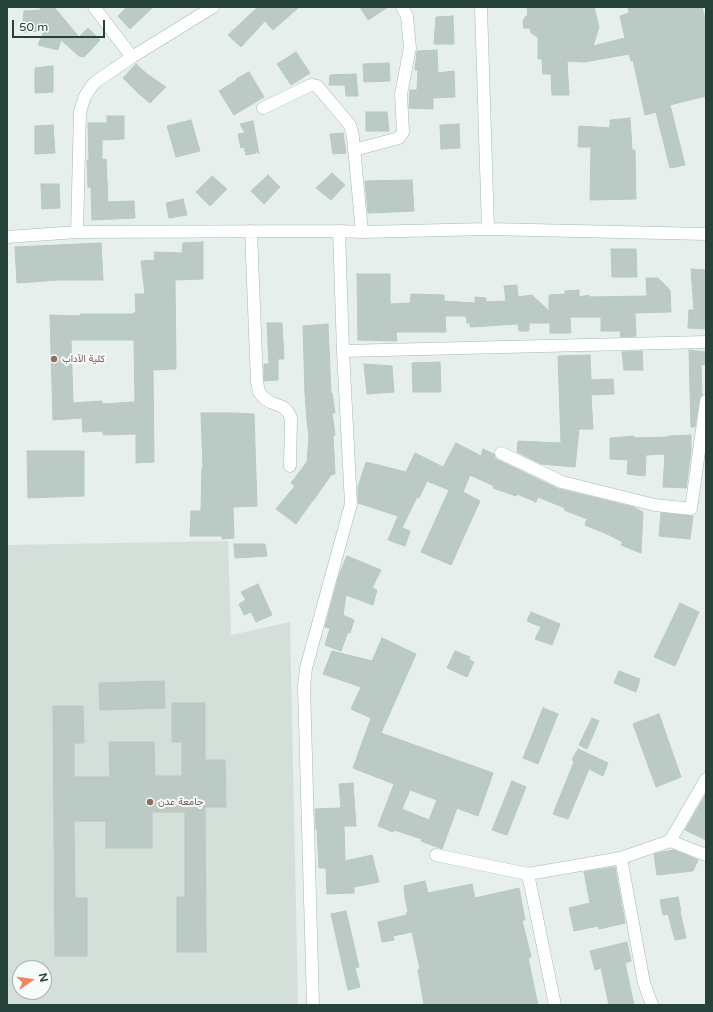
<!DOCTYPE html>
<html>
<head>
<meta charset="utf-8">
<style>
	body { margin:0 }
	#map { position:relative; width:713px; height:1012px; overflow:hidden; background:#e6efeb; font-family:"Varela Round",sans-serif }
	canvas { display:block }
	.frame { position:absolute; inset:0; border:8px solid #24423a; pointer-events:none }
	.north { position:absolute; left:12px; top:960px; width:40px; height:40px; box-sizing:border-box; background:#f7fbf9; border:1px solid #a3b1ad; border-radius:50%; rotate:77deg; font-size:11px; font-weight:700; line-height:16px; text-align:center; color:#24423a }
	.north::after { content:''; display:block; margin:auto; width:14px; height:18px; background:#f4845f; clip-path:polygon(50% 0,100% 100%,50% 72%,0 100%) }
	.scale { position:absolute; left:12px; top:20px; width:93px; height:18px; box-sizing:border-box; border:2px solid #24423a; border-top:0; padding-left:5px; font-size:12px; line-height:14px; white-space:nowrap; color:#24423a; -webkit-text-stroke:3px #f7fbf9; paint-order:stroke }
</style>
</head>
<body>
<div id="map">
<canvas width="713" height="1012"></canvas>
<div class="frame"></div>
<div class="north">N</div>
<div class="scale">50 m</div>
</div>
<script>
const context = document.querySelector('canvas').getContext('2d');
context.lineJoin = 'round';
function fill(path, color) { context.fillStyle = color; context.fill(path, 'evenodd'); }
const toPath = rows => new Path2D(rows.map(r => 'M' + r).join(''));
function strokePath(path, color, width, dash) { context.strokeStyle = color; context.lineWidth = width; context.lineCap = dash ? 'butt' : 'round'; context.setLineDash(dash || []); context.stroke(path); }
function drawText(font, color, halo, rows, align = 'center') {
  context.font = font + ' "Varela Round",Vazirmatn,sans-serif'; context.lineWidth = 4; context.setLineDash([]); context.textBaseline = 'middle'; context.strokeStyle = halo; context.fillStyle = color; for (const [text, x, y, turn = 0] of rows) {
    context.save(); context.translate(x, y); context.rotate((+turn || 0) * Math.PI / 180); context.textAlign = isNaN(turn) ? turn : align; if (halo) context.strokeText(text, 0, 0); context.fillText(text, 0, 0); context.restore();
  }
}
fill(toPath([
	[228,541,231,635,290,622,298,1005,7,1005,7,545],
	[20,968,44,968,44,992,20,992]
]), '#d4dfda');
const building = toPath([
	[39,7,54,7,79,37,88,28,100,40,84,57,79,56,61,40,58,50,38,45,44,31,22,32,24,11,41,10,39,7],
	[127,7,153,7,130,29,118,16,127,7],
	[258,7,299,7,273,30,265,21,241,47,228,35,258,7],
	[360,7,388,7,368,20,360,7],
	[527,7,594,7,599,27,593,46,625,38,620,16,629,13,628,7,702,7,706,23,706,96,670,105,685,165,670,168,656,112,645,115,633,60,631,61,629,54,585,62,567,61,569,95,552,95,551,74,543,74,542,59,538,59,538,37,531,33,530,28,524,28,523,22,525,17,528,15,527,7],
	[453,16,454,44,434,44,436,17,453,16],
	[437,50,438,73,454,71,455,97,433,98,433,109,409,108,410,90,417,90,418,70,415,70,417,51,437,50],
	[296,52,310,73,291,85,277,64,296,52],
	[389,63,390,81,364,82,363,64,389,63],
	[136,64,147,74,166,87,150,103,138,93,123,78,136,64],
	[53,66,53,92,35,93,35,68,53,66],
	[249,72,264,97,234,115,219,91,237,80,236,79,249,72],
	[356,74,358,96,346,96,345,85,329,85,330,75,356,74],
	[366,112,387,112,389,131,366,131,366,112],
	[107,116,124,116,124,139,102,140,102,160,106,159,108,202,134,201,135,218,92,220,91,187,88,187,87,160,89,160,88,123,107,123,107,116],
	[630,118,632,150,635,150,636,199,590,200,591,147,578,147,579,126,610,128,610,120,630,118],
	[191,120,200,151,176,157,167,126,191,120],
	[253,121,259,154,255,149,256,153,246,155,244,147,241,148,238,134,245,133,240,124,253,121],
	[459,124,460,148,441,149,440,125,459,124],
	[53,125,55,153,35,154,35,126,53,125],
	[343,133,346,153,333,154,330,134,343,133],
	[332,173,345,185,331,200,316,188,332,173],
	[268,175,280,187,264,204,251,191,268,175],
	[212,176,227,189,210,206,196,192,212,176],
	[412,180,414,211,368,213,365,181,412,180],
	[41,184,59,184,60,208,42,209,41,184],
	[183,199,187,215,169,218,166,203,183,199],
	[203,242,203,279,175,280,176,369,153,370,154,462,136,463,136,434,103,435,103,431,83,432,82,418,53,420,50,315,80,316,80,314,133,314,133,313,136,313,135,294,145,294,141,261,155,260,154,252,182,253,183,243,203,242],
	[71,340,134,340,135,402,102,404,102,401,73,403,71,340],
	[101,243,103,280,60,280,17,283,15,247,101,243],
	[611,249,636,249,637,277,612,277,611,249],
	[691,269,706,270,706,329,688,328,689,310,694,310,691,269],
	[357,274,390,274,390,304,410,303,411,294,444,295,444,301,475,303,475,297,486,298,486,302,506,301,504,286,517,285,518,297,532,295,549,311,549,295,565,294,565,291,579,290,579,297,589,295,589,297,647,296,646,278,658,278,670,290,671,312,635,313,636,336,621,337,620,331,601,331,601,317,570,317,571,333,550,333,550,323,529,323,529,331,519,331,518,324,470,327,470,323,467,323,466,316,445,316,446,332,396,332,397,341,358,340,357,274],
	[267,323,282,323,284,359,278,359,278,380,264,381,264,364,269,364,267,323],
	[328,324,331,393,332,393,335,413,332,413,335,435,333,436,335,474,331,475,313,501,313,500,296,524,276,509,295,486,291,483,307,462,309,436,307,421,305,393,303,326,328,324],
	[689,350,706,352,706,364,701,365,702,395,700,397,699,400,695,427,691,427,689,350],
	[642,351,643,370,624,370,622,352,642,351],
	[590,355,591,380,613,379,614,394,591,395,593,429,579,429,575,467,541,464,517,452,518,441,561,443,558,356,590,355],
	[440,362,441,392,413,392,412,363,440,362],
	[364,364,392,366,394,392,367,394,364,364],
	[201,413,234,413,254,414,257,506,233,507,234,538,222,539,222,536,190,536,191,511,201,511,202,467,203,467,201,413],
	[691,435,691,451,686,488,663,487,665,454,646,455,645,476,627,474,628,460,610,459,610,438,634,436,634,438,668,437,668,436,691,435],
	[456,443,481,456,483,449,494,454,495,458,498,460,559,489,633,507,643,512,641,553,621,545,623,542,607,534,585,525,587,519,564,510,565,508,538,497,536,502,517,494,516,496,493,488,494,486,470,475,463,492,480,501,451,565,421,552,449,490,427,481,419,498,417,497,402,528,410,531,405,546,388,540,398,516,358,503,358,487,366,462,406,472,415,453,443,467,456,443],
	[27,451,84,451,84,496,28,498,27,451],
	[661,513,693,516,690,539,659,536,661,513],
	[234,544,265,544,267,556,235,558,234,544],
	[347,556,381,570,372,588,377,590,373,605,346,595,343,615,354,620,350,633,348,632,341,651,325,645,330,628,325,627,339,575,347,556],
	[258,584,272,615,256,622,251,612,244,615,239,604,246,600,241,592,258,584],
	[680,603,699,612,675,666,654,657,680,603],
	[531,612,560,624,552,645,535,639,541,627,527,621,531,612],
	[382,638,416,654,381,733,493,773,478,816,457,808,442,849,421,841,422,839,394,830,393,832,378,826,394,784,353,768,371,718,351,709,361,687,323,674,332,651,372,661,382,638],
	[410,790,437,800,429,820,402,809,410,790],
	[455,651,470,657,469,660,474,662,467,677,447,668,455,651],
	[619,671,640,679,636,692,614,683,619,671],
	[164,681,165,708,100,710,99,683,164,681],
	[172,703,205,703,205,760,225,760,226,807,205,807,206,952,177,952,177,897,185,897,185,812,152,812,152,848,106,848,106,821,74,821,75,898,87,898,87,956,55,956,53,706,83,706,84,743,74,743,74,777,110,777,109,742,154,742,155,776,182,776,182,742,172,742,172,703],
	[543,708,558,714,538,764,523,758,543,708],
	[659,714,681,777,656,787,633,724,659,714],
	[592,718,599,721,587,749,579,745,592,718],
	[578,749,608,763,603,776,589,769,568,819,553,814,574,762,572,760,578,749],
	[512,781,526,787,507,835,492,830,512,781],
	[353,783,356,826,344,826,345,861,372,855,379,882,354,887,354,893,327,894,326,868,319,868,317,829,316,829,315,809,341,808,339,784,353,783],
	[706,794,706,840,685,830,706,794],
	[674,850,698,860,693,871,657,875,654,854,662,852,674,850],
	[615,867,625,923,599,929,598,926,574,931,569,908,590,903,584,872,615,867],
	[425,881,428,893,472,884,475,898,519,888,525,920,522,920,531,957,528,958,538,1005,424,1005,418,970,420,969,412,932,393,936,394,940,382,942,378,922,407,915,406,913,408,912,405,897,404,886,425,881],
	[678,897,681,911,680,911,686,938,675,940,668,914,663,915,660,900,678,897],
	[346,911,359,967,355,968,360,987,348,990,331,914,346,911],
	[627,942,631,961,625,963,634,1005,609,1005,601,968,595,970,590,951,627,942]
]);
fill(building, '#bbcac4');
strokePath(building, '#b8c9c2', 1);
const minor = toPath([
	[94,7,132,57],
	[481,7,488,229],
	[263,108,311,85,317,86,350,125,353,137,362,232],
	[354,150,399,138,403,132,401,94,410,48,407,16,402,7],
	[251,231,257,382,259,392,263,397,270,402,283,407,288,412,291,418,290,466],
	[77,232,80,112,85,96,94,83,132,57,213,7],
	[7,237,77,232,339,231,362,232,488,229,706,234],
	[343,351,706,342],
	[501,453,562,482,655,505,691,509,706,401],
	[670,841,706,855],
	[436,855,528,874,621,858,670,841,706,779],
	[621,858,644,983,652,1005],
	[528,874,555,1005],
	[313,1005,304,686,306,668,351,504,343,351,339,231]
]);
strokePath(minor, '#a8b8b2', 13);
strokePath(minor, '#fff', 12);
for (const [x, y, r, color] of [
	[54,359,4,"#8d6e63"],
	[150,802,4,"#8d6e63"]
]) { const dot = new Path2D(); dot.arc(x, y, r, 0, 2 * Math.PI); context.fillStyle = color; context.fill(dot); strokePath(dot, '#f7fbf9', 1.5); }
drawText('10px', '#785e54', '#f7fbf9', [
	["كلية الآداب",62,359],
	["جامعة عدن",158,802]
], 'left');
</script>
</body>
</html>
